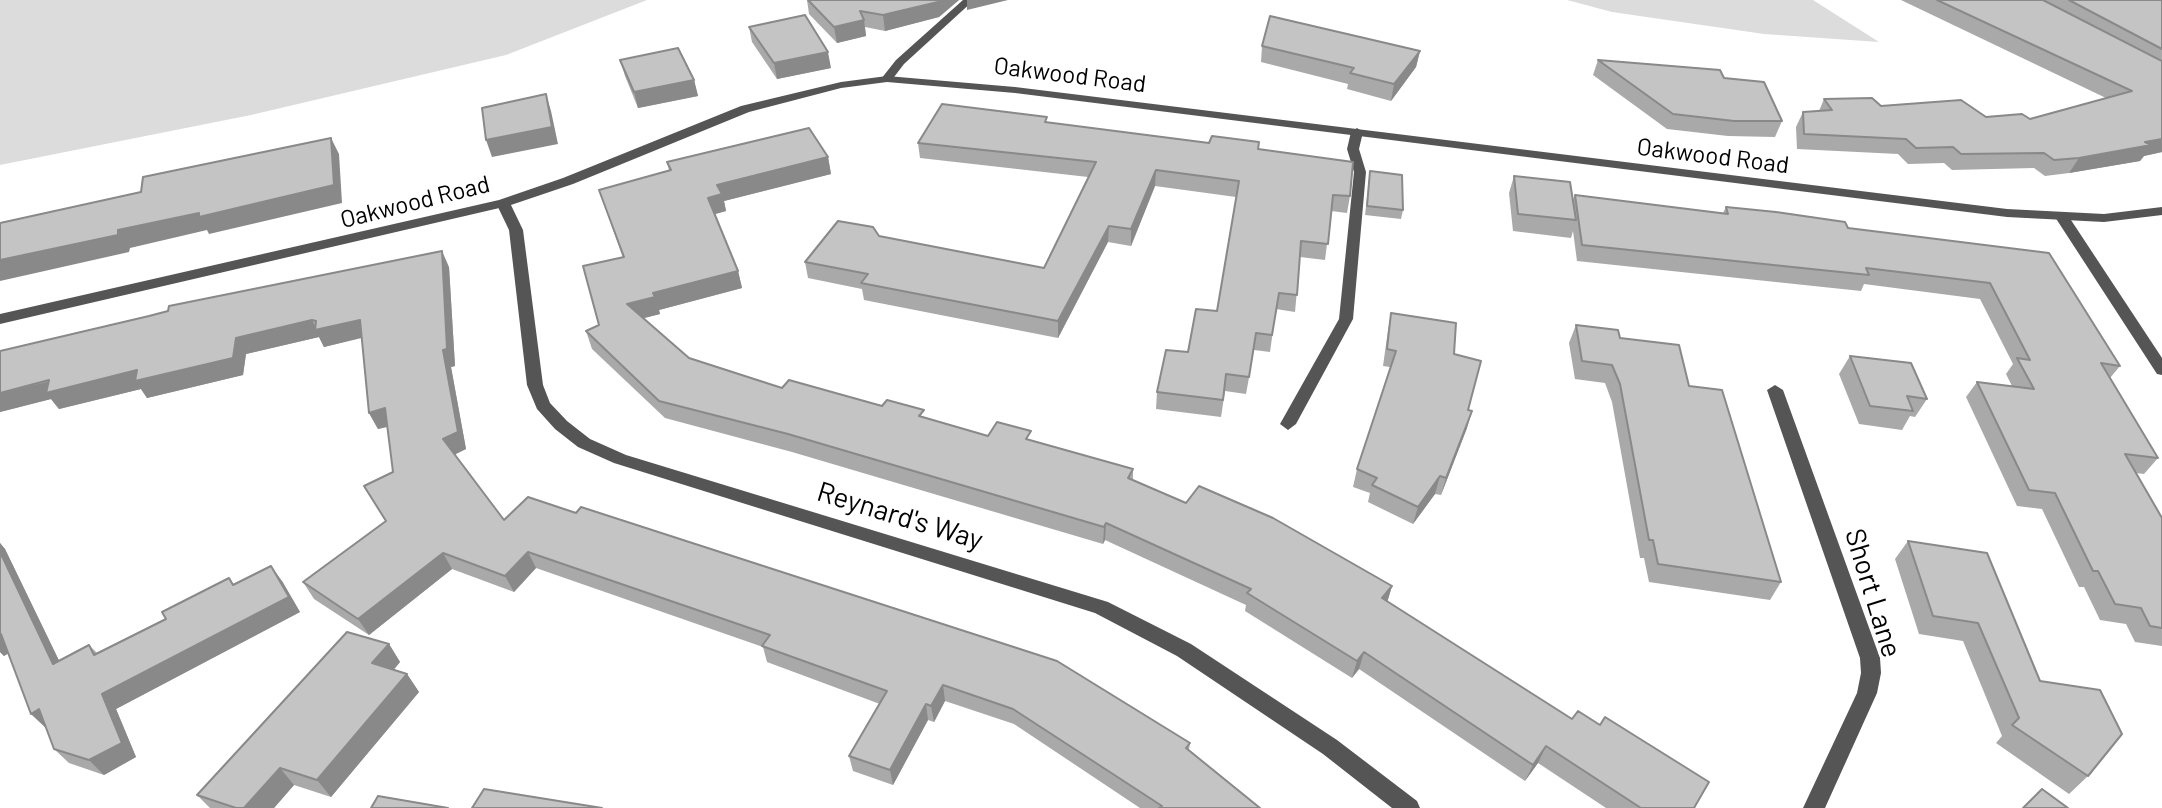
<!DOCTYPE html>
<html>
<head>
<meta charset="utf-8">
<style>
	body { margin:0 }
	canvas { display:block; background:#fff }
</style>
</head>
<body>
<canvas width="2162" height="808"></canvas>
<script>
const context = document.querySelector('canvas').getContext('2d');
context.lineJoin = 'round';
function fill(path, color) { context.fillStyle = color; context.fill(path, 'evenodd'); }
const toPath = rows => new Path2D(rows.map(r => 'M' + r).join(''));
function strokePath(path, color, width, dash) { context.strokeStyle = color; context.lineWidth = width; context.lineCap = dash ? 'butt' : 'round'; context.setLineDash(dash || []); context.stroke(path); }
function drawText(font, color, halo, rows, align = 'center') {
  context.font = font + ' Barlow,sans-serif'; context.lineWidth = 6; context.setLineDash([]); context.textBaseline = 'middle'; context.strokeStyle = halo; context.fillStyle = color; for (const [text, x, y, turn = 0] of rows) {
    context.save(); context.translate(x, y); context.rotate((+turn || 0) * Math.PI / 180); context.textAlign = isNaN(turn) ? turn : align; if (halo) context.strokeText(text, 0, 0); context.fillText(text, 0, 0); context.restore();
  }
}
fill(toPath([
	[0,0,647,0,506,55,251,115,0,165],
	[1567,0,1813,0,1879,42,1764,34,1612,12]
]), '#dcdcdc');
fill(toPath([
	[963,0,974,0,904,64,891,81,883,81,881,79,896,60,963,0],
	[1357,128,1363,132,1359,149,1366,172,1353,319,1296,424,1288,430,1280,424,1339,319,1354,172,1347,149,1351,132,1357,128],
	[503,199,510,203,523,230,543,385,550,403,567,421,590,439,626,455,1108,602,1191,644,1337,740,1417,801,1420,808,1392,808,1323,754,1177,656,1095,613,614,463,578,447,555,429,537,409,527,385,509,230,496,203,503,199],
	[2062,213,2069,217,2162,358,2162,375,2157,374,2055,217,2062,213],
	[1775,385,1783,390,1880,658,1881,673,1877,693,1825,808,1803,808,1857,693,1861,673,1860,658,1767,390,1775,385]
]), '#555');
fill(toPath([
	[887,76,1015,87,2007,209,2104,214,2162,207,2162,215,2104,222,2007,217,1015,93,887,82,841,88,749,112,573,184,508,206,0,324,0,314,499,200,563,178,741,106,841,82,887,76]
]), '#555');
fill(toPath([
	[807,0,959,0,939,17,885,31,865,27,866,36,837,43,809,14],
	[1901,0,2162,0,2162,152,2144,156,2140,161,2069,173,2045,176,2034,168,1952,170,1944,163,1908,164,1898,154,1797,149,1796,127,1803,112,1819,111,1824,99,1986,117,2030,119,2106,98],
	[749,27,831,68,777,79,752,42],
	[1262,46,1420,51,1416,67,1391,101,1347,89,1348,84,1261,62],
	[620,60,694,80,698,96,638,108,625,76],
	[1598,60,1724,78,1782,121,1775,137,1728,136,1667,129,1593,75],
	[1047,122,1259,149,1350,196,1347,213,1331,211,1325,260,1300,257,1295,312,1276,309,1270,352,1254,350,1246,394,1225,391,1221,417,1156,409,1157,392,1188,352,1217,311,1236,197,1155,186,1131,246,1108,242,1058,338,864,300,862,289,808,278,805,262,879,236,1044,268,1088,177,920,158,918,143],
	[828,157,831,174,724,201,726,211,714,214,738,271,742,288,659,310,660,314,643,318,689,358,782,388,925,418,988,436,1031,440,1133,469,1133,480,1186,503,1392,586,1387,602,1694,808,1606,808,1538,763,1525,781,1359,669,1352,678,1245,611,1246,605,1105,540,1103,544,792,452,665,418,592,349,586,331,599,325,623,258,599,190,669,170,667,162],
	[1370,171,1403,210,1401,219,1365,215],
	[1514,176,1573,199,1575,195,1723,213,1726,207,1848,228,2049,253,2120,366,2110,378,2158,458,2144,474,2136,473,2162,518,2162,646,2135,642,2126,624,2100,620,2084,587,2079,587,2042,509,2017,506,1966,397,1977,382,2012,386,2006,374,2013,364,1980,299,1864,284,1861,291,1577,261,1573,231,1571,238,1513,231,1509,193],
	[449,267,455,366,451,367,466,449,455,454,504,520,1190,743,1189,750,1260,808,1140,808,1014,724,945,701,934,722,928,720,893,785,853,771,849,756,880,704,767,662,763,647,536,568,514,592,452,569,369,635,314,599,303,582,386,521,364,486,393,472,387,427,378,429,369,413,362,338,324,347,319,337,246,354,243,375,147,398,141,389,59,409,51,399,0,412,0,351],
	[1391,313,1454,354,1468,410,1467,428,1441,495,1435,494,1413,524,1368,502,1370,493,1353,487,1357,469,1390,367,1383,366,1388,330],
	[1576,325,1620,338,1689,386,1781,582,1770,600,1649,582,1644,558,1640,558,1612,402,1605,383,1575,379,1569,343],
	[1850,356,1927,399,1915,417,1910,416,1902,430,1859,424,1839,374],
	[1908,541,2040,681,2088,776,2069,794,1996,743,2002,736,1963,641,1919,634,1895,559],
	[0,543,5,549,59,661,89,645,97,653,166,619,229,578,234,585,282,581,300,612,116,709,136,757,104,775,69,763,54,749,46,728,31,714,8,653,4,656,0,652],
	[389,644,400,662,394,670,407,674,419,692,331,797,294,785,274,808,210,808,197,795]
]), '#a9a9a9');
fill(toPath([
	[940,0,959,0,939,17,885,31,883,15],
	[967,0,1008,0,967,10],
	[864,20,866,36,837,43,834,27],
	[1420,51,1416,67,1391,101,1394,84],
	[828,52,831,68,777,79,774,63],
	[694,80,698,96,638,108,634,92],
	[546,94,551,111,558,144,492,157,486,140],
	[331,138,339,154,342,203,209,234,207,230,130,248,129,252,0,281,0,260,118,230],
	[2162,139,2162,152,2144,156,2140,161,2069,173,2079,158],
	[828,157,831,174,724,201,726,211,712,215,708,198,717,185],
	[1156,170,1155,186,1131,246,1131,229],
	[1109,226,1108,242,1058,338,1058,321],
	[442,251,449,267,455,366,451,367,466,449,452,456,443,439],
	[738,271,742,288,659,310,660,314,633,321,627,304,653,293],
	[312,320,317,330,360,320,368,336,324,347,319,337,246,354,243,375,147,398,141,389,59,409,51,399,0,412,0,393],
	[385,408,394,425,378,429,369,413],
	[1472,411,1467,428,1441,495,1446,478],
	[1440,476,1435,494,1413,524,1418,507],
	[1106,523,1105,540,1103,544,1104,527],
	[0,543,5,549,68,679,53,664,0,552],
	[528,552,536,568,514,592,505,576],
	[443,553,452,569,369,635,358,619],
	[271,566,282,581,300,612,116,709,136,757,104,775,89,760,102,694],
	[1392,586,1387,603,1382,598],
	[1,634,16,649,4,656,0,652,0,635],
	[389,644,400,662,384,680,372,663],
	[1364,652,1359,669,1352,678,1357,661],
	[407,674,419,692,331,797,317,780],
	[943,685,945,701,934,722,931,706],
	[926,704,928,720,893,785,890,770],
	[39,709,46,728,31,714],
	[1546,746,1538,763,1525,781,1533,765],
	[280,768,294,785,274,808,244,808]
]), '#898989');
const building = toPath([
	[808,0,940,0,938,2,883,15,860,11,864,20,834,27,808,0],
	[1937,0,2043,0,2162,61,2162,139,2145,142,2151,145,2079,158,2054,160,2044,153,1961,154,1953,147,1916,148,1906,139,1804,134,1803,112,1832,110,1824,99,1872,98,1881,106,1961,100,1986,117,2022,114,2030,119,2132,91,1937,0],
	[2069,0,2162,0,2162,49,2069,0],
	[805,15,828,52,774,63,749,27,805,15],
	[1270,16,1420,51,1394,84,1350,73,1354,68,1262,46,1270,16],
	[678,48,694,80,634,92,620,60,678,48],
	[1598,60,1720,70,1724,78,1764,82,1782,121,1734,121,1673,114,1598,60],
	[546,94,552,127,486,140,482,108,546,94],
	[942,104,1047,117,1045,122,1209,143,1212,136,1259,142,1258,149,1353,162,1350,196,1333,195,1328,244,1301,241,1297,295,1279,293,1272,335,1256,333,1249,377,1226,374,1223,400,1157,392,1166,350,1188,352,1196,309,1217,311,1239,181,1156,170,1131,229,1109,226,1058,321,861,283,868,274,805,262,838,221,873,227,879,236,1044,268,1096,162,918,143,942,104],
	[809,128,828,157,717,185,722,194,708,198,738,271,653,293,655,297,627,304,689,358,782,388,789,380,882,406,887,400,924,410,919,416,988,436,997,422,1031,431,1026,439,1133,469,1128,478,1186,503,1199,486,1273,518,1392,586,1382,598,1572,719,1578,711,1600,725,1605,717,1709,782,1694,808,1641,808,1546,746,1533,765,1364,652,1357,661,1247,593,1251,589,1106,523,1104,527,788,434,659,401,586,331,599,325,583,266,624,257,599,190,671,170,667,162,809,128],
	[331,138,334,185,199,217,199,213,118,230,118,235,0,260,0,223,141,192,143,177,331,138],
	[1370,171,1402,175,1403,210,1367,206,1370,171],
	[1514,176,1570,182,1576,220,1518,214,1514,176],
	[1575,195,1728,214,1726,207,1776,212,1845,222,1848,228,2049,253,2120,366,2101,363,2158,458,2125,454,2162,518,2162,628,2150,626,2141,608,2115,604,2098,571,2093,571,2055,493,2029,490,1977,382,2034,389,2017,358,2030,360,1990,283,1866,268,1869,275,1582,245,1575,195],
	[442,251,447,349,443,350,458,432,443,439,504,520,528,497,576,513,581,507,1057,661,1190,743,1186,748,1260,808,1159,808,1162,806,1013,709,943,685,931,706,926,704,890,770,849,756,887,691,762,646,770,635,528,552,505,576,443,553,358,619,303,582,386,521,364,486,393,472,385,408,369,413,360,320,315,330,316,321,312,320,236,338,233,358,135,381,137,370,46,393,49,380,0,393,0,351,149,316,168,311,169,306,442,251],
	[1391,313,1456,323,1454,354,1481,361,1468,410,1472,411,1446,478,1440,476,1418,507,1372,485,1377,478,1357,469,1396,351,1387,349,1391,313],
	[1576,325,1618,330,1620,338,1679,345,1689,386,1722,390,1781,582,1658,564,1653,540,1649,540,1620,384,1612,365,1582,361,1576,325],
	[1850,356,1911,363,1927,399,1907,396,1913,411,1870,406,1850,356],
	[1908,541,1987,553,2040,681,2100,690,2122,734,2088,776,2012,725,2019,718,1978,623,1933,616,1908,541],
	[0,552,53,664,89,645,94,655,166,619,162,612,229,578,233,585,271,566,289,597,102,694,122,743,89,760,54,749,39,709,31,714,1,634,0,635,0,552],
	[347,632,389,644,372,663,407,674,317,780,280,768,244,808,236,808,197,795,347,632],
	[484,789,602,808,472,808,484,789],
	[2042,789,2068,808,2023,808,2042,789],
	[378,796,448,808,371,808,378,796]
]);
fill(building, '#c4c4c4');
strokePath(building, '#898989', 2);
drawText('24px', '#000', '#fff', [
	["Oakwood Road",1070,75,7],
	["Oakwood Road",1713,156,7],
	["Oakwood Road",415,202,-14]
]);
drawText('28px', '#000', '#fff', [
	["Reynard's Way",900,516,17],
	["Short Lane",1873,593,73]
]);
</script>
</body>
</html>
